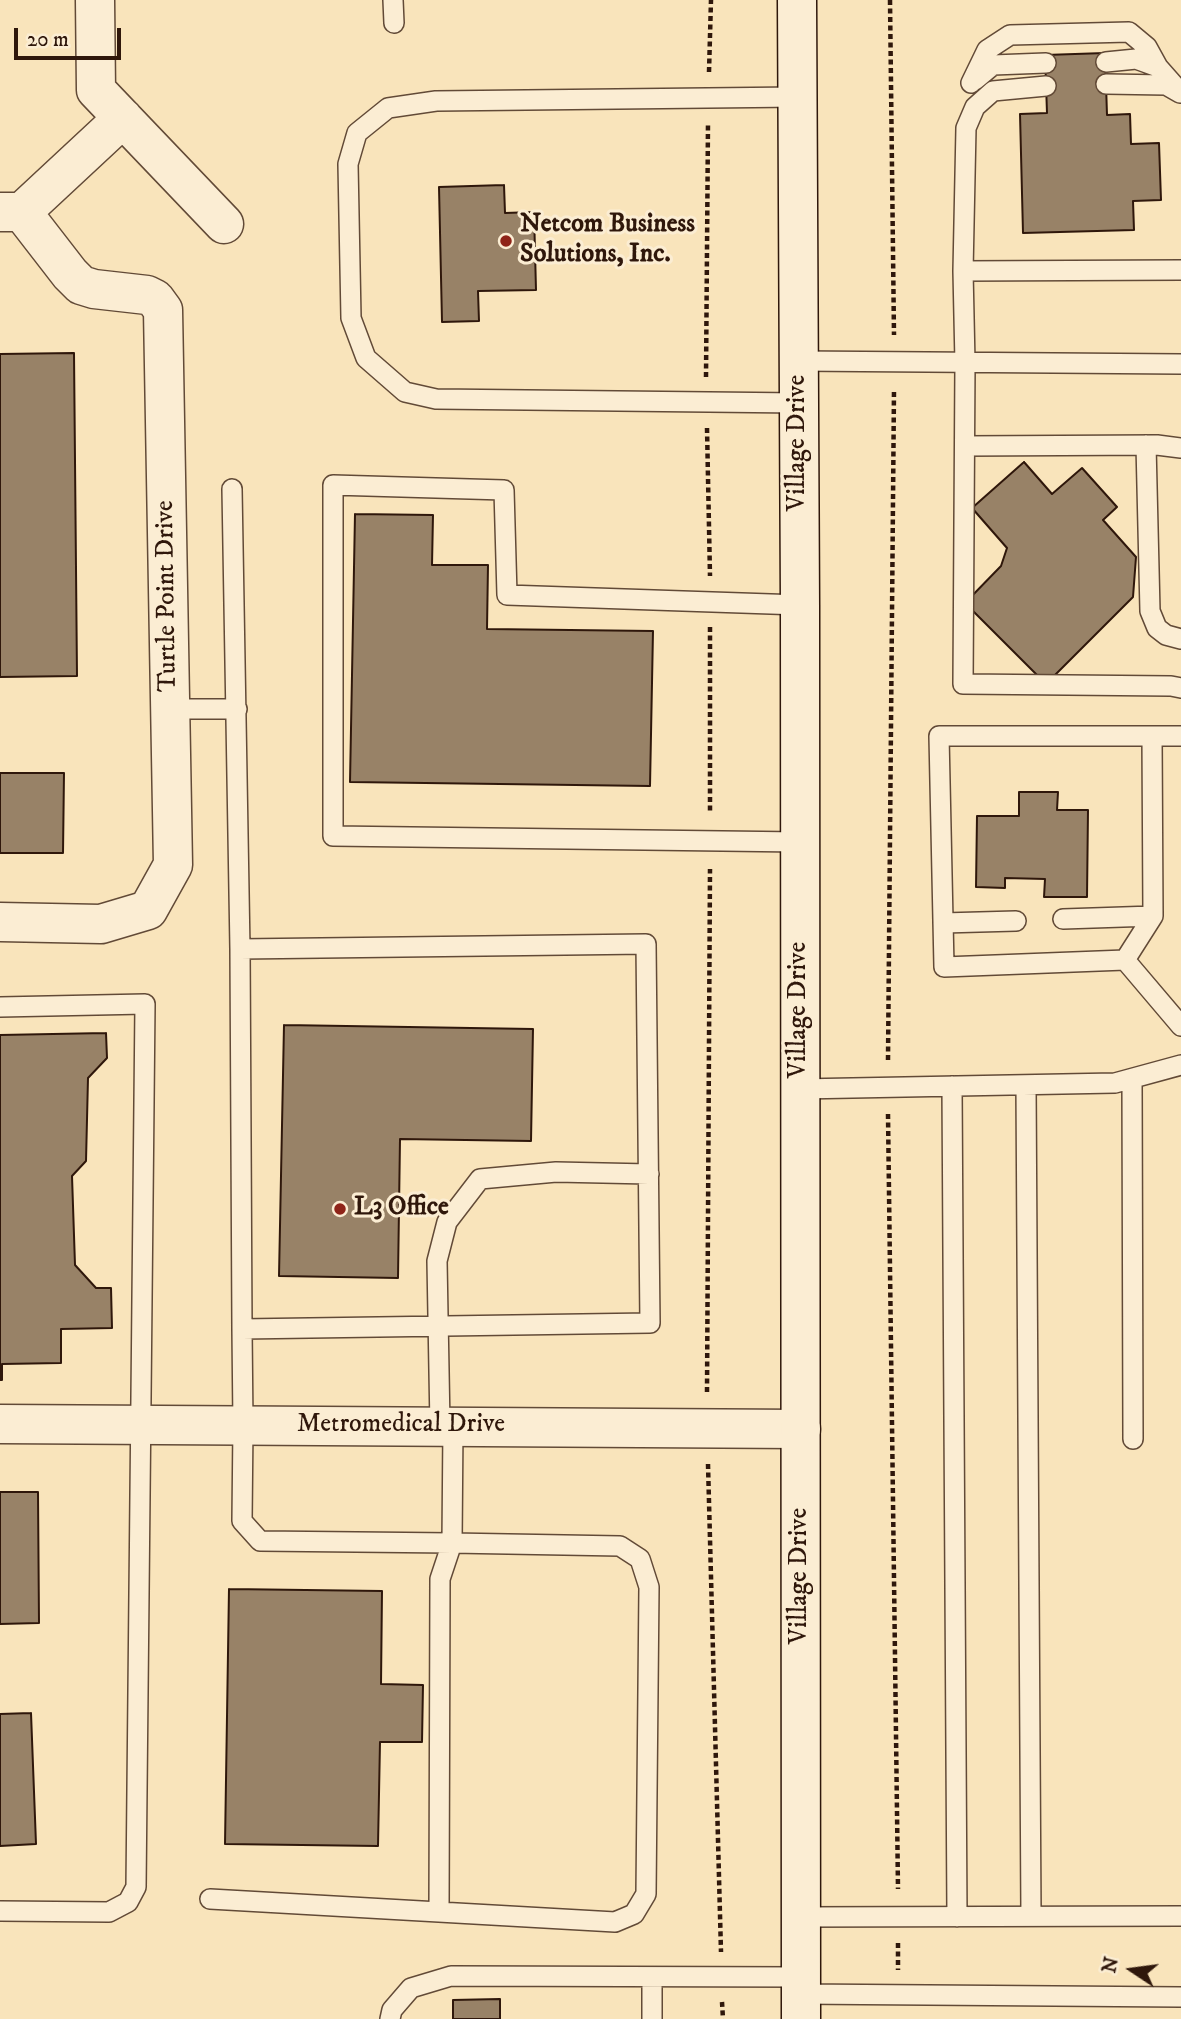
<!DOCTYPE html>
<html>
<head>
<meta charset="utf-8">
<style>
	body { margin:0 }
	#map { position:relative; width:1181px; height:2019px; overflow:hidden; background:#f9e4bb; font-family:"IM FELL DW Pica",serif }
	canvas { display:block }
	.north { position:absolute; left:1097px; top:1935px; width:70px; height:70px; -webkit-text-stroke:5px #fbedd3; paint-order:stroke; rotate:283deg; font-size:19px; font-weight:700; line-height:28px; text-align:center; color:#2f170b }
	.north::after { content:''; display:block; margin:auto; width:24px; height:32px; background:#2f170b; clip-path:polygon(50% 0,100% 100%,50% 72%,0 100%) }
	.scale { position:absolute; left:14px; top:28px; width:107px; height:32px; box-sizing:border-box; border:4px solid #2f170b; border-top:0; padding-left:9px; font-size:21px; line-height:24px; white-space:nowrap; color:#2f170b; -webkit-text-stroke:5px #fbedd3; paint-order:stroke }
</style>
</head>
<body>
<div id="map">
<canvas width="1181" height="2019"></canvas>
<div class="north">N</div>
<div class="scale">20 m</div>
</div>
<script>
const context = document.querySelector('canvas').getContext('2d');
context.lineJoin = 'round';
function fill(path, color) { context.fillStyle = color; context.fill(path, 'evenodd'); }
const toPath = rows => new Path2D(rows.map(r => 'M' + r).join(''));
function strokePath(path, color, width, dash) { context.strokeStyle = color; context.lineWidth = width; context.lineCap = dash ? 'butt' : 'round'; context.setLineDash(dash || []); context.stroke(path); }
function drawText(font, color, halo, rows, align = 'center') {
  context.font = font + ' "IM FELL DW Pica",serif'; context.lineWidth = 6; context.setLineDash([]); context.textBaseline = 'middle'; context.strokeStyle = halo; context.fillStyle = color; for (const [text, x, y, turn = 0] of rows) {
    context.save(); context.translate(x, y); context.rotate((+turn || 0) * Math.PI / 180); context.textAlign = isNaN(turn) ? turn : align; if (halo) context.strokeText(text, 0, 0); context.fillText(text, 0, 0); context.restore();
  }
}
const building = toPath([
	[1105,53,1107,115,1130,114,1131,144,1159,143,1161,200,1133,201,1134,230,1023,233,1020,114,1047,113,1045,55,1105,53],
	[504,185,505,213,534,212,536,290,478,291,479,321,442,322,439,187,504,185],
	[74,353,77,676,0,677,0,354,74,353],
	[1024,462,1052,494,1082,468,1117,507,1103,520,1136,557,1133,597,1046,684,965,603,1001,566,1007,548,972,508,1024,462],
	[355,514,433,515,432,565,488,565,487,629,653,631,650,786,350,782,355,514],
	[0,773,64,773,63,853,0,853,0,773],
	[1019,792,1058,792,1057,810,1088,810,1087,897,1044,897,1045,879,1005,878,1005,888,976,887,977,816,1019,816,1019,792],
	[284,1025,533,1029,531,1141,400,1139,398,1278,279,1276,284,1025],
	[106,1033,107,1058,88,1078,86,1161,72,1176,75,1265,96,1288,111,1288,112,1328,61,1329,61,1363,2,1364,2,1380,0,1380,0,1035,106,1033],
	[0,1492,38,1492,39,1623,0,1624,0,1492],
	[229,1589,382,1591,381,1684,423,1685,422,1742,380,1742,378,1846,225,1844,229,1589],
	[31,1713,36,1844,0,1846,0,1714,31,1713],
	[500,1999,500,2019,453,2019,453,2000,500,1999]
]);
fill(building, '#988267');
strokePath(building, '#2f170b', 2);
const lane = toPath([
	[393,0,394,23],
	[1106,62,1136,59,1158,67,1181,93],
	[975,80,993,65,1046,63],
	[971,83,987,50,1010,35,1129,32,1147,47,1158,67],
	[1106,84,1166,85,1180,93],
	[1046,86,993,91,975,107,966,128,963,271,965,363,963,684,1171,686,1181,688],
	[798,97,436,101,388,108,357,133,348,164,351,318,366,358,405,392,436,399,799,403],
	[963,271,1181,270],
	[799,361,1181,364],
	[1146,445,1150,611,1157,628,1166,635,1181,639],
	[965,446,1157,445,1181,448],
	[232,489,240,949,242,1329,650,1323,646,944,240,949],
	[171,709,237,709],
	[1181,736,939,736,944,967,1125,960,1181,1026],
	[800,842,333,836,333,485,504,490,507,595,800,605],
	[1063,919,1153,916],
	[943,923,1016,921],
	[1125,960,1153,916,1152,736],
	[0,1007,145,1004,136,1887,128,1902,109,1912,0,1911],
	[1132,1079,1133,1439],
	[1026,1085,1031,1916],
	[952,1086,957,1917],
	[800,1089,1115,1083,1181,1065],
	[242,1329,243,1425,242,1521,260,1541,452,1543,440,1579,439,1912],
	[440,1426,437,1261,447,1222,480,1179,556,1172,649,1174],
	[210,1899,615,1922,634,1914,646,1894,649,1587,640,1559,620,1546,452,1543,453,1426],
	[800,1917,1181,1916],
	[652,1977,652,2019],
	[800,1994,1181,1997],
	[390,2019,392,2010,411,1988,451,1976,800,1977]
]);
const street = toPath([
	[95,0,96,90,224,224],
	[0,212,22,212,123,118],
	[0,922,101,924,148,910,173,865,163,310,155,299,147,295,94,289,81,285,70,274,22,212],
	[0,1424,801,1429]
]);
const secondary = toPath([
	[797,0,800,605,801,2019]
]);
strokePath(lane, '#624a37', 22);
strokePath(street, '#624a37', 41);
strokePath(secondary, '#2f170b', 41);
strokePath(toPath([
	[890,0,894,335],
	[709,72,711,0],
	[706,377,708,123],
	[707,428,710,576],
	[710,627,710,814],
	[888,1060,894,389],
	[888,1114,898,1889],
	[707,1392,710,869],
	[708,1464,721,1952],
	[898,1943,898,1970],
	[722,2002,723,2019]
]), '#2f170b', 4.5, [5, 3.5]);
strokePath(lane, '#fbedd3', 19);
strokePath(street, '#fbedd3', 38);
strokePath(secondary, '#fbedd3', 38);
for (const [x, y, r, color] of [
	[506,241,7,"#8f2418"],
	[340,1209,7,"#8f2418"]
]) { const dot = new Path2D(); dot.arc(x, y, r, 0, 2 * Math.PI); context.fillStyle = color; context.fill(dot); strokePath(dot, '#fbedd3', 2.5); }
drawText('bold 26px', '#2f170b', '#fbedd3', [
	["Netcom Business",520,226],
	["Solutions, Inc.",520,256],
	["L3 Office",354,1209]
], 'left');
drawText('26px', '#2f170b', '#fbedd3', [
	["Village Drive",799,443,-90],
	["Turtle Point Drive",168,596,-91],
	["Village Drive",800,1010,-90],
	["Metromedical Drive",401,1426],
	["Village Drive",801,1576,-90]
]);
</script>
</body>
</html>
